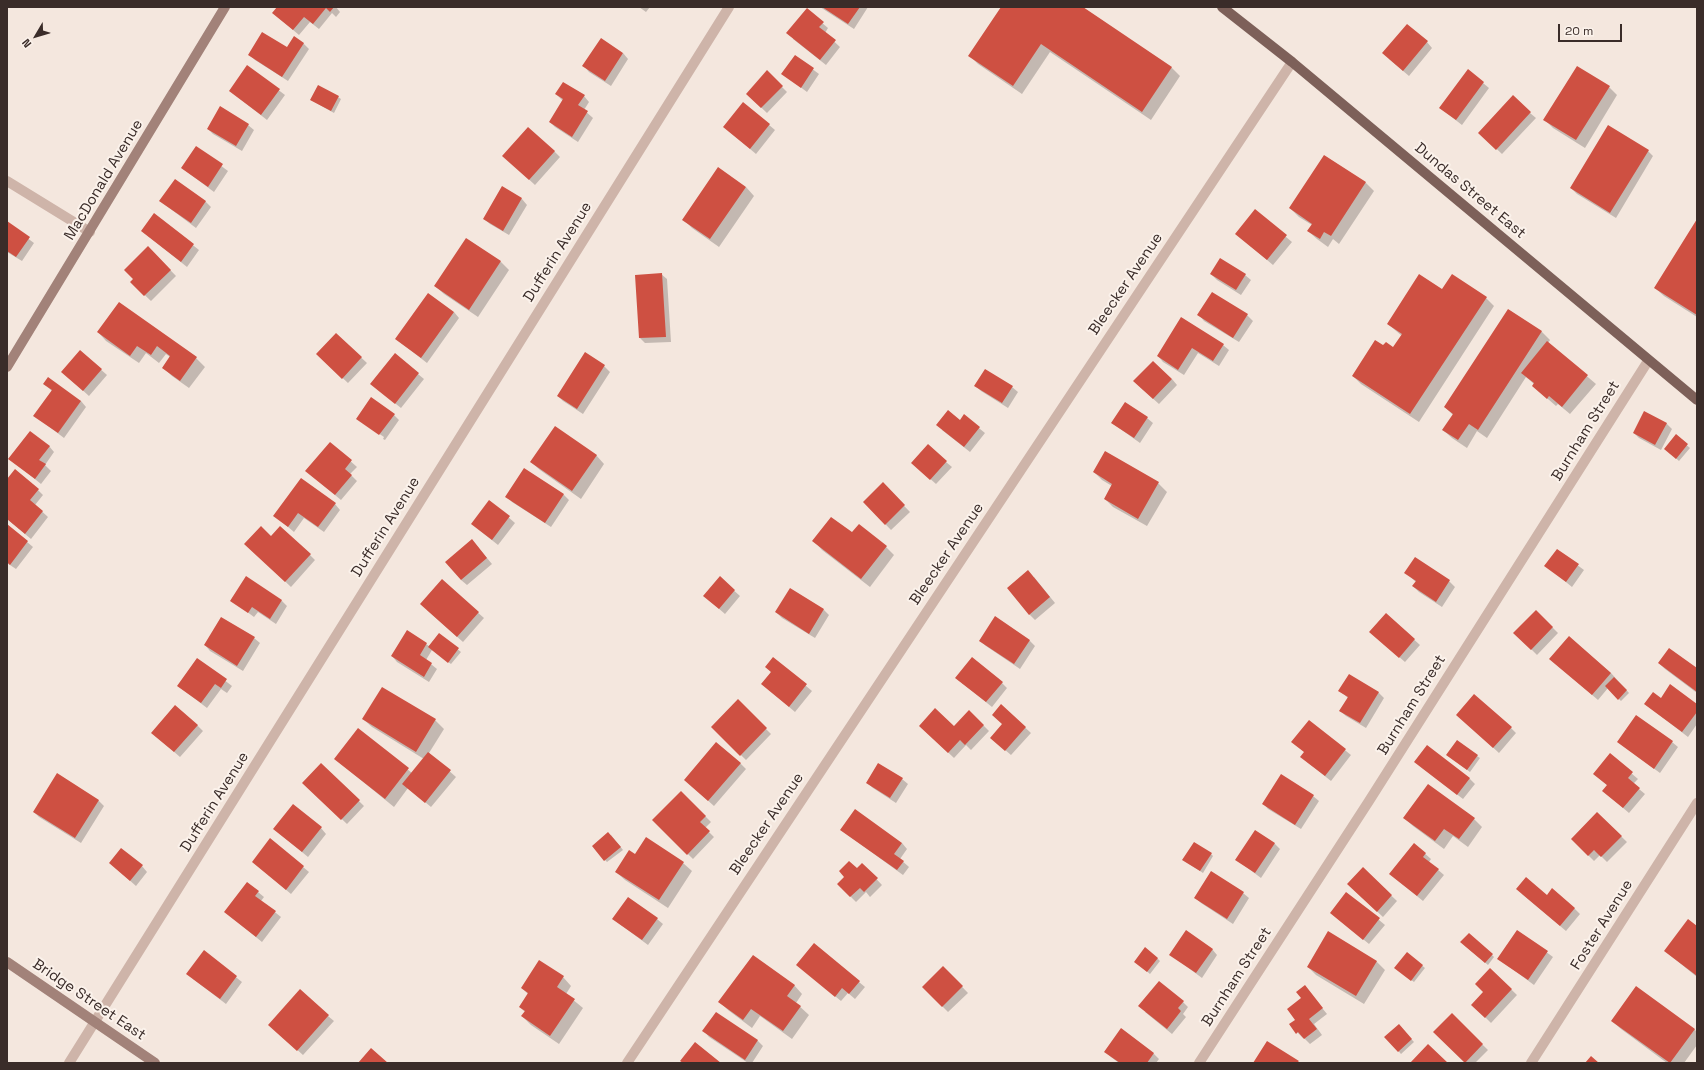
<!DOCTYPE html>
<html>
<head>
<meta charset="utf-8">
<style>
	body { margin:0 }
	#map { position:relative; width:1704px; height:1070px; overflow:hidden; background:#f4e7de; font-family:"Space Grotesk",sans-serif }
	canvas { display:block }
	.frame { position:absolute; inset:0; border:8px solid #3a2c29; pointer-events:none }
	.north { position:absolute; left:16px; top:16px; width:40px; height:40px; -webkit-text-stroke:3px #fbf2eb; paint-order:stroke; rotate:232deg; font-size:11px; font-weight:700; line-height:16px; text-align:center; color:#3a2c29 }
	.north::after { content:''; display:block; margin:auto; width:14px; height:18px; background:#3a2c29; clip-path:polygon(50% 0,100% 100%,50% 72%,0 100%) }
	.scale { position:absolute; left:1558px; top:24px; width:64px; height:18px; box-sizing:border-box; border:2px solid #3a2c29; border-top:0; padding-left:5px; font-size:12px; line-height:14px; white-space:nowrap; color:#3a2c29; -webkit-text-stroke:3px #fbf2eb; paint-order:stroke }
</style>
</head>
<body>
<div id="map">
<canvas width="1704" height="1070"></canvas>
<div class="frame"></div>
<div class="north">N</div>
<div class="scale">20 m</div>
</div>
<script>
const context = document.querySelector('canvas').getContext('2d');
context.lineJoin = 'round';
function fill(path, color) { context.fillStyle = color; context.fill(path, 'evenodd'); }
const toPath = rows => new Path2D(rows.map(r => 'M' + r).join(''));
function strokePath(path, color, width, dash) { context.strokeStyle = color; context.lineWidth = width; context.lineCap = dash ? 'butt' : 'round'; context.setLineDash(dash || []); context.stroke(path); }
function drawText(font, color, halo, rows, align = 'center') {
  context.font = font + ' "Space Grotesk",sans-serif'; context.lineWidth = 4; context.setLineDash([]); context.textBaseline = 'middle'; context.strokeStyle = halo; context.fillStyle = color; for (const [text, x, y, turn = 0] of rows) {
    context.save(); context.translate(x, y); context.rotate((+turn || 0) * Math.PI / 180); context.textAlign = isNaN(turn) ? turn : align; if (halo) context.strokeText(text, 0, 0); context.fillText(text, 0, 0); context.restore();
  }
}
fill(toPath([
	[278,7,336,7,340,12,336,17,332,13,319,29,310,22,299,35,279,18],
	[639,7,650,7,646,12],
	[820,7,868,7,854,29],
	[1003,7,1082,7,1172,68,1180,76,1151,120,1050,52,1022,94,978,64,970,56],
	[807,10,828,28,825,33,840,47,826,65,793,39],
	[1427,42,1432,48,1409,76,1389,59],
	[303,43,309,49,288,81,255,60,249,54,287,49],
	[623,53,628,59,611,86,589,72,584,66],
	[795,56,819,74,807,92,783,74],
	[248,67,285,95,267,120,230,91],
	[767,72,787,92,767,113,747,94],
	[1483,83,1489,88,1462,125,1440,108],
	[1609,87,1617,95,1585,148,1553,128,1545,120],
	[556,94,584,96,589,102,584,110,593,118,578,142,555,127,550,122,563,101],
	[338,97,341,99,334,113,311,100],
	[743,103,775,130,756,154,730,132],
	[1530,113,1536,118,1502,154,1485,138],
	[248,125,254,130,242,151,213,134,208,129],
	[196,147,228,171,214,192,182,168],
	[554,151,560,157,535,185,509,161],
	[1648,151,1653,156,1616,218,1577,194,1571,188],
	[1325,156,1366,183,1374,191,1339,244,1333,239,1328,247,1317,239,1308,231,1312,225,1299,217,1290,208],
	[746,187,754,196,719,247,692,228,684,220],
	[503,188,522,199,527,205,509,235,490,224,484,219],
	[160,201,205,201,211,207,196,228],
	[1255,211,1292,242,1273,265,1242,239],
	[155,215,199,250,187,267,142,231],
	[1697,221,1697,317,1664,296,1655,288],
	[7,223,34,243,22,261,7,252],
	[467,239,501,262,509,270,478,317,444,294,435,286],
	[148,247,176,276,151,301,131,282,134,279],
	[661,274,667,279,671,342,645,343,640,338],
	[1211,274,1245,275,1251,280,1241,295,1217,280],
	[1443,291,1486,298,1494,306,1419,422,1361,384,1353,376,1394,348,1402,336,1388,324],
	[119,303,196,358,205,367,189,388,172,376,163,367,170,357,166,354,159,363,146,353,139,363,106,341,98,332],
	[1509,310,1542,332,1550,340,1548,343,1596,384,1570,414,1558,404,1556,406,1533,386,1534,384,1526,377,1487,438,1477,431,1467,448,1452,438,1443,430,1453,415,1445,407],
	[454,312,459,318,427,363,396,339],
	[1199,315,1247,315,1253,321,1239,342,1204,321],
	[1182,318,1223,345,1229,350,1219,366,1198,353,1184,375,1163,362,1158,356],
	[336,334,367,363,348,383,317,354],
	[80,351,107,375,89,396,68,377],
	[585,354,604,366,610,372,583,414,563,401,558,396],
	[395,355,424,379,401,408,377,389],
	[1172,379,1177,385,1159,404,1140,387],
	[44,384,81,401,86,407,64,438,35,416,52,391],
	[976,386,1012,387,1018,392,1008,408,981,391],
	[394,415,399,420,385,440,383,439,384,437,357,419],
	[964,416,985,433,970,452,942,430,960,421],
	[1147,418,1153,423,1140,443,1112,423],
	[1666,423,1672,429,1661,450,1639,438,1634,433],
	[1676,436,1690,448,1679,461,1668,451],
	[330,443,357,467,350,474,357,481,341,500,312,476],
	[49,446,54,452,45,465,51,471,41,484,10,459],
	[1105,452,1158,483,1167,492,1147,526,1113,507,1105,499,1112,486,1102,480,1094,472],
	[596,455,604,464,581,499,540,470,531,462],
	[946,462,952,467,936,484,918,468],
	[524,469,564,495,569,500,551,527,512,502,507,496],
	[7,481,38,490,43,495,35,505,48,517,31,539,7,519],
	[883,484,910,512,891,530,864,502],
	[490,501,515,523,498,545,478,529],
	[335,504,340,510,324,532,304,518,294,532,274,515],
	[7,525,33,547,16,569,7,563],
	[852,534,886,547,894,555,870,587,822,550,814,541],
	[271,537,310,555,315,560,291,587,251,549],
	[477,546,492,564,467,585,461,580],
	[1557,550,1584,570,1572,587,1546,566],
	[1415,558,1449,581,1455,587,1442,607,1419,592,1413,586,1416,582,1406,573],
	[1034,577,1055,603,1035,620,1029,614],
	[246,578,282,601,287,606,276,624,258,612,254,617,231,600],
	[720,578,740,596,725,614,710,601],
	[442,581,484,618,463,642,427,610],
	[790,589,824,610,829,615,815,638,782,618,776,612],
	[1536,611,1558,633,1537,655,1515,633],
	[1386,614,1420,645,1405,662,1376,637],
	[995,618,1030,641,1035,646,1020,669,986,646,980,641],
	[407,631,429,646,439,634,461,652,451,664,432,650,426,660,437,669,429,682,397,662,392,656],
	[1569,637,1611,673,1629,693,1621,701,1608,688,1598,700,1556,664],
	[254,638,260,643,243,671,210,651,205,645],
	[773,658,812,691,795,712,768,689],
	[197,659,232,686,227,693,221,689,207,708,178,686],
	[1659,663,1697,669,1697,693,1665,669],
	[1349,675,1379,693,1384,698,1366,728,1346,716,1340,711,1348,698,1340,691],
	[962,683,1002,683,1007,688,992,707],
	[382,688,435,720,444,729,429,753,456,777,431,807,408,788,394,807,335,759,358,730,412,773,424,759,372,727,363,719],
	[1661,699,1697,705,1697,724,1688,737,1645,704],
	[738,701,771,734,746,760,712,727],
	[1001,705,1031,733,1011,755,997,743,1003,724],
	[969,711,989,731,971,750,966,745,954,758,920,726,954,727],
	[1463,720,1511,728,1516,733,1499,753],
	[1309,721,1351,755,1331,781,1307,762,1305,752],
	[197,725,203,731,180,757,158,738],
	[1618,742,1672,742,1678,747,1660,773],
	[1447,755,1477,756,1480,758,1470,772],
	[1610,755,1638,779,1633,784,1645,794,1629,813,1609,796,1608,786,1594,774],
	[740,763,746,769,714,806,685,780],
	[321,764,364,806,347,824,304,783],
	[1421,767,1469,778,1475,784,1463,799],
	[902,779,908,784,896,803,873,788,867,783],
	[681,792,711,822,705,828,714,837,693,859,653,820],
	[1313,796,1319,801,1301,829,1268,809,1263,803],
	[98,800,104,806,81,843,39,817,34,812],
	[1597,813,1627,842,1607,862,1600,855,1594,861,1572,839],
	[1404,818,1474,819,1482,827,1468,847,1453,836,1444,849,1413,826],
	[321,828,326,834,308,857,274,829],
	[841,830,902,843,907,849,900,859,909,867,903,875],
	[1255,831,1275,844,1280,849,1261,878,1237,860],
	[611,835,623,850,607,862,605,860],
	[271,840,309,872,291,894,253,862],
	[1414,844,1431,859,1429,862,1444,875,1423,901,1396,879],
	[1211,854,1213,856,1203,873,1186,862],
	[635,855,683,863,692,871,668,908,625,880,616,872],
	[110,863,142,866,147,872,136,886],
	[862,864,882,885,870,897,866,892,856,902,838,884],
	[1363,869,1397,901,1383,917,1354,890],
	[258,892,264,897,261,901,281,917,262,942,225,912],
	[1243,893,1249,898,1233,924,1201,903,1196,898],
	[1347,893,1385,925,1369,944,1331,913],
	[1522,894,1547,896,1574,908,1580,914,1566,931],
	[613,919,657,919,663,924,648,945],
	[1697,927,1697,977,1665,951],
	[1518,931,1553,957,1534,985,1499,959],
	[1464,945,1492,955,1494,957,1488,965],
	[1212,949,1217,955,1202,978,1171,955],
	[204,952,242,982,226,1004,193,979],
	[1407,953,1425,968,1414,982,1398,970],
	[1157,958,1160,961,1150,974,1138,964],
	[1376,961,1385,970,1364,1004,1316,975,1308,967],
	[943,967,968,993,948,1012,923,987],
	[1490,969,1517,995,1491,1023,1473,1005,1484,992],
	[803,970,859,982,865,987,855,999,848,993,841,1001],
	[563,977,571,986,566,994,583,1008,559,1044,531,1025,522,1016,525,1012,520,1007,529,995,522,988],
	[794,985,802,994,796,1003,809,1015,792,1039,760,1016,752,1028,728,1010,720,1002],
	[1305,987,1327,1014,1314,1024,1322,1035,1310,1044,1304,1038,1303,1038,1290,1025,1296,1020],
	[1183,1002,1188,1007,1183,1014,1186,1017,1172,1034,1145,1012],
	[716,1013,758,1041,763,1046,752,1063,748,1063,709,1037,704,1031],
	[1452,1015,1488,1050,1475,1063,1466,1063,1435,1032],
	[328,1016,334,1021,303,1055,275,1030],
	[1612,1021,1694,1029,1697,1032,1697,1045,1684,1063,1667,1063,1621,1029],
	[1399,1026,1414,1042,1401,1054,1386,1037],
	[1122,1029,1154,1054,1159,1059,1156,1063,1119,1063,1111,1057,1105,1051]
]), '#0003');
fill(toPath([
	[277,7,334,7,330,12,326,8,313,24,304,17,293,30,272,13],
	[822,7,860,7,848,24],
	[1001,7,1083,7,1172,67,1142,112,1041,44,1013,86,968,56],
	[807,8,824,22,819,27,836,40,820,60,786,33],
	[1407,24,1428,41,1403,71,1382,53],
	[262,32,287,47,294,36,304,43,282,77,248,55],
	[601,38,623,53,605,81,582,66],
	[795,55,814,68,801,88,781,74],
	[247,65,280,89,261,115,229,91],
	[1577,66,1610,86,1576,140,1543,120],
	[1468,69,1484,82,1456,120,1439,108],
	[767,70,783,86,761,108,746,94],
	[563,82,585,95,578,105,588,111,572,137,549,122,563,99,555,94],
	[318,85,339,96,331,111,310,100],
	[1513,95,1531,112,1496,150,1478,133],
	[743,102,770,124,750,149,723,127],
	[220,106,249,124,236,146,207,129],
	[1608,125,1649,150,1610,213,1570,188],
	[528,127,555,151,529,180,502,156],
	[196,146,223,164,208,187,181,168],
	[1324,155,1366,182,1331,236,1324,232,1320,239,1307,231,1312,224,1289,208],
	[718,167,746,187,710,239,682,220],
	[175,179,206,201,191,223,159,201],
	[502,186,522,198,503,231,483,219],
	[1255,209,1287,235,1267,260,1235,234],
	[154,213,194,244,181,262,141,231],
	[1697,219,1697,315,1654,288],
	[7,221,30,237,16,257,7,251],
	[466,238,501,261,469,310,434,286],
	[148,246,171,270,144,296,130,282,133,279,124,270],
	[1220,258,1246,274,1236,290,1210,274],
	[662,273,666,337,639,338,635,275],
	[1419,274,1442,289,1452,274,1487,297,1410,414,1352,376,1375,340,1383,345,1386,342,1393,347,1402,334,1387,324],
	[1212,292,1248,314,1233,338,1197,315],
	[428,293,454,312,421,358,395,339],
	[119,302,197,357,180,381,162,368,170,356,157,346,151,355,137,346,130,356,97,332],
	[1508,309,1542,331,1478,430,1469,424,1458,440,1442,430,1453,414,1444,407],
	[1181,317,1224,344,1213,361,1192,348,1178,370,1157,356],
	[336,333,362,357,342,379,316,354],
	[1547,341,1588,375,1562,407,1549,396,1547,399,1532,386,1534,383,1521,373],
	[80,350,102,369,83,391,61,372],
	[585,352,605,365,577,409,557,396],
	[395,353,419,373,395,404,370,384],
	[1153,361,1172,379,1153,399,1133,381],
	[985,369,1013,386,1002,403,974,386],
	[48,377,81,401,58,433,33,416,52,390,43,384],
	[371,397,395,414,379,435,356,419],
	[1125,402,1148,417,1134,438,1111,423],
	[948,410,960,420,964,414,980,427,964,447,936,425],
	[1644,411,1667,423,1655,445,1633,433],
	[555,426,597,455,572,491,530,462],
	[30,431,50,446,39,460,46,464,35,479,8,459],
	[1676,434,1688,444,1676,459,1664,449],
	[330,442,352,460,345,469,352,475,335,495,305,471],
	[928,444,947,461,930,480,911,463],
	[1105,451,1159,482,1138,519,1104,499,1112,484,1093,472],
	[524,468,564,494,545,523,505,497],
	[15,469,39,489,30,500,43,511,25,534,7,519,7,479],
	[301,478,336,503,318,527,298,513,288,527,273,516],
	[883,482,905,505,885,525,863,502],
	[489,500,510,516,492,540,471,524],
	[831,517,852,532,859,524,887,546,861,579,812,541],
	[7,524,28,541,10,565,7,562],
	[261,526,271,536,280,526,311,554,285,582,244,544],
	[472,539,487,558,461,580,445,562],
	[1557,549,1579,564,1566,582,1544,566],
	[1415,557,1450,580,1436,602,1412,586,1416,581,1404,573],
	[1028,570,1050,597,1029,615,1007,588],
	[246,576,282,600,270,619,252,607,248,613,230,601],
	[720,576,735,590,719,609,703,596],
	[442,579,479,612,457,637,420,604],
	[790,588,824,609,809,634,775,612],
	[1536,610,1553,627,1531,650,1513,633],
	[1386,613,1415,639,1399,658,1369,632],
	[995,616,1030,640,1014,664,979,641],
	[221,617,255,637,237,666,204,645],
	[407,630,427,643,420,655,432,663,424,677,391,656],
	[439,633,459,648,448,663,428,647],
	[1569,636,1611,673,1592,695,1549,659],
	[1669,648,1697,668,1697,692,1658,663],
	[773,657,807,684,789,707,761,684,771,672,765,667],
	[972,657,1003,682,986,702,955,678],
	[197,658,227,679,221,688,215,684,201,703,177,686],
	[1349,674,1379,692,1360,723,1339,711,1348,697,1338,691],
	[1614,677,1627,690,1618,700,1605,686],
	[1670,684,1697,704,1697,712,1682,732,1644,704,1653,692,1661,698],
	[382,687,436,719,416,752,362,719],
	[1474,694,1512,727,1493,748,1456,715],
	[738,699,767,728,740,756,711,727],
	[1001,704,1026,727,1005,751,990,738,1002,724,992,715],
	[175,705,198,725,174,752,151,733],
	[935,708,954,726,969,710,984,725,965,745,960,740,948,753,919,726],
	[1636,715,1673,741,1654,769,1617,742],
	[1309,720,1346,749,1325,776,1300,757,1304,752,1291,742],
	[358,728,409,768,385,799,334,759],
	[1457,740,1478,755,1467,770,1446,755],
	[716,742,741,763,708,801,684,780],
	[1427,745,1470,778,1457,795,1414,762],
	[428,752,451,770,425,803,402,784],
	[1610,753,1633,772,1628,778,1640,788,1623,808,1602,791,1607,785,1593,774],
	[321,763,360,800,341,820,302,783],
	[878,763,903,778,890,798,866,783],
	[57,773,99,800,75,838,33,812],
	[1281,774,1314,795,1295,825,1262,804],
	[1428,784,1475,818,1459,839,1444,829,1435,841,1403,818],
	[681,791,706,816,700,822,710,831,687,855,652,820],
	[293,804,322,827,302,852,273,829],
	[855,809,902,843,894,854,904,861,897,870,840,830],
	[1597,812,1622,836,1601,857,1594,850,1588,856,1571,839],
	[1255,830,1275,843,1255,873,1235,860],
	[608,832,621,847,604,861,592,846],
	[646,837,684,862,659,900,615,872,629,850,635,854],
	[270,838,304,866,286,890,252,862],
	[1194,842,1212,853,1200,871,1182,860],
	[1414,843,1426,853,1423,857,1439,869,1417,896,1389,874],
	[121,848,143,865,130,881,109,863],
	[849,861,857,868,862,863,878,878,864,892,860,888,850,897,837,884,844,877,839,871],
	[1363,867,1392,895,1377,912,1347,884],
	[1211,871,1244,892,1227,919,1194,898],
	[1526,877,1547,895,1552,888,1575,908,1560,926,1516,889],
	[247,882,259,891,255,896,276,911,256,937,224,912],
	[1346,892,1380,918,1363,940,1330,913],
	[628,897,658,918,642,940,612,919],
	[1688,919,1697,926,1697,976,1664,951],
	[1186,930,1213,949,1196,973,1169,955],
	[1517,930,1548,951,1528,980,1497,959],
	[1328,931,1377,961,1356,996,1307,967],
	[1469,933,1493,954,1485,963,1460,942],
	[814,943,860,981,849,994,842,988,835,997,796,965],
	[1145,947,1158,958,1147,972,1134,962],
	[204,950,237,976,220,999,186,974],
	[1407,952,1423,965,1411,981,1394,968],
	[753,955,795,985,787,996,801,1006,783,1031,751,1009,743,1020,718,1002],
	[539,960,564,976,557,987,575,999,550,1036,521,1016,525,1011,519,1007,528,993,521,988],
	[943,966,963,986,942,1007,922,987],
	[1490,968,1512,989,1485,1018,1471,1005,1483,992,1475,984],
	[1159,981,1184,1001,1178,1008,1181,1011,1167,1029,1138,1006],
	[1305,985,1323,1008,1309,1019,1317,1029,1304,1039,1298,1032,1296,1034,1289,1024,1295,1020,1287,1009,1301,998,1296,992],
	[1636,986,1695,1029,1670,1063,1611,1021],
	[300,989,329,1015,297,1051,268,1025],
	[716,1012,758,1040,745,1060,702,1031],
	[1452,1013,1483,1044,1465,1063,1433,1032],
	[1399,1024,1412,1039,1398,1052,1384,1037],
	[1121,1028,1154,1053,1147,1063,1120,1063,1104,1052],
	[1267,1041,1299,1061,1297,1063,1253,1063],
	[695,1042,721,1063,683,1063,680,1061],
	[1428,1044,1448,1063,1410,1063],
	[371,1048,388,1063,358,1063],
	[1591,1056,1599,1063,1585,1063]
]), '#ce5042');
strokePath(toPath([
	[7,181,90,232],
	[69,1063,729,7],
	[627,1063,1292,62],
	[1199,1063,1369,801,1648,361],
	[1531,1063,1697,803]
]), '#ceb4a9', 10);
strokePath(toPath([
	[7,367,225,7],
	[7,962,155,1063]
]), '#a28279', 10);
strokePath(toPath([
	[1222,7,1292,62,1697,400]
]), '#7d6059', 10);
drawText('15px', '#3a2c29', '#fbf2eb', [
	["MacDonald Avenue",104,180,-59],
	["Dundas Street East",1470,191,40],
	["Dufferin Avenue",558,252,-58],
	["Bleecker Avenue",1126,284,-56],
	["Burnham Street",1586,431,-58],
	["Dufferin Avenue",386,527,-58],
	["Bleecker Avenue",947,554,-56],
	["Burnham Street",1412,705,-58],
	["Dufferin Avenue",215,802,-58],
	["Bleecker Avenue",767,824,-56],
	["Foster Avenue",1602,925,-58],
	["Burnham Street",1237,977,-57],
	["Bridge Street East",89,1000,34]
]);
</script>
</body>
</html>
